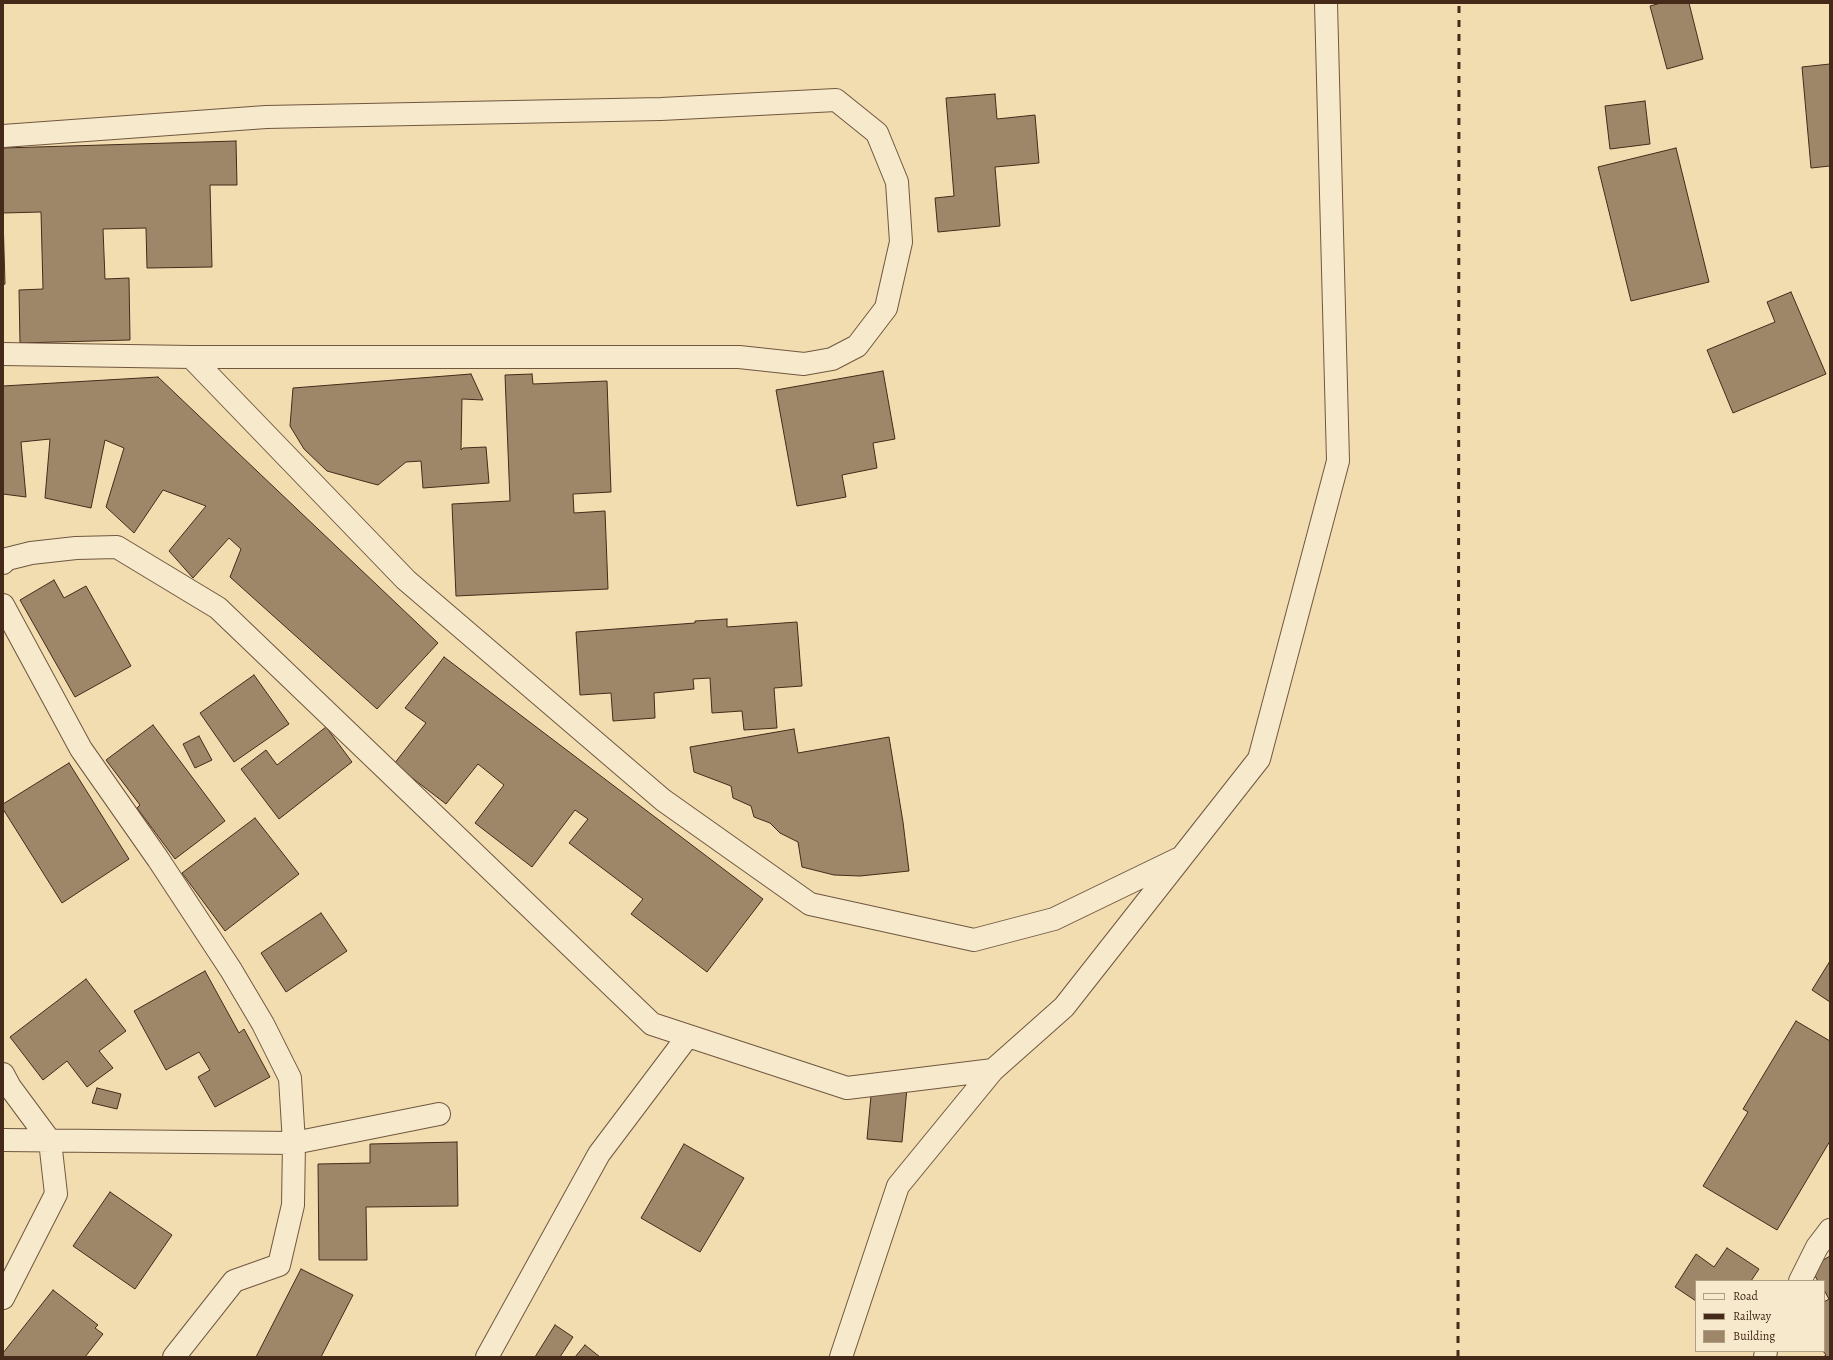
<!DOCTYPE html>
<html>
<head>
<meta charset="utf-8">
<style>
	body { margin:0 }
	#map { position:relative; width:1833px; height:1360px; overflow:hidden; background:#f1ddb0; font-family:Alegreya,serif }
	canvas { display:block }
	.frame { position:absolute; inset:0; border:4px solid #452a1a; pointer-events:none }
	.legend { position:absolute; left:1695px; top:1280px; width:130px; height:72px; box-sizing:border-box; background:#f6e9cc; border:1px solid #af9d85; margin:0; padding:5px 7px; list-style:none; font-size:12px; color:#452a1a }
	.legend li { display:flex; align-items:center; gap:8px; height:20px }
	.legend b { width:20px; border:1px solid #af9d85 }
</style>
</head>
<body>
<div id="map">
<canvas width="1833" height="1360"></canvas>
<div class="frame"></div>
<ul class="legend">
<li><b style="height:5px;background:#f6e9cc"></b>Road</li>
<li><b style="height:5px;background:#452a1a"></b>Railway</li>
<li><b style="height:11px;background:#9e8768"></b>Building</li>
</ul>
</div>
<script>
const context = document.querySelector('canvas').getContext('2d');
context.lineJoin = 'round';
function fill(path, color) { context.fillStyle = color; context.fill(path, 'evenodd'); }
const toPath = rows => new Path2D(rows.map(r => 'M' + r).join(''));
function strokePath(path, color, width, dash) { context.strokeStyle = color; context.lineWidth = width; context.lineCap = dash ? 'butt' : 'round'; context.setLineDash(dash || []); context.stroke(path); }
const building = toPath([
	[1661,3,1689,3,1703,59,1667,69,1650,6,1661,3],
	[1830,64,1830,166,1811,168,1802,67,1830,64],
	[995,94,997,119,1035,115,1039,163,995,167,1000,226,938,232,935,198,954,196,946,98,995,94],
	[1645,101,1650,144,1610,149,1605,106,1645,101],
	[236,141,237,185,210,185,212,267,147,268,146,228,103,229,105,279,129,278,130,340,20,343,19,290,43,289,41,212,3,213,3,148,236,141],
	[1676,148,1709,282,1631,301,1598,167,1676,148],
	[3,217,5,284,3,285,3,217],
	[1791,292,1826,374,1733,413,1707,350,1775,322,1767,302,1791,292],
	[883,371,895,439,873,443,877,468,842,475,846,497,797,506,776,390,883,371],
	[471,374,483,400,462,399,461,450,463,448,486,447,489,483,423,488,421,461,406,462,378,485,363,481,327,471,304,449,290,426,293,388,471,374],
	[532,374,533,384,607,381,611,492,573,494,574,513,605,511,608,589,456,596,452,504,510,501,505,375,532,374],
	[158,377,438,643,377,709,230,577,241,549,229,538,193,578,169,551,206,506,163,490,134,533,106,507,124,448,105,440,91,508,45,498,50,439,21,442,26,497,3,494,3,386,158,377],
	[54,580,64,598,86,586,131,666,75,697,20,600,54,580],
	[727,619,727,627,797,622,802,686,774,688,777,728,744,730,742,711,712,713,710,678,693,679,694,689,654,693,655,718,613,721,611,693,580,695,576,632,695,623,695,621,727,619],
	[444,657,763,899,707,972,631,914,643,899,569,843,588,819,575,810,532,867,475,823,504,785,478,764,446,804,394,764,426,723,405,708,444,657],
	[254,675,289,724,234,762,200,713,254,675],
	[153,725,225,821,175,859,137,808,140,805,106,760,153,725],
	[326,727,352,762,279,819,241,769,266,750,277,765,326,727],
	[794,729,798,753,889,737,903,822,909,871,860,876,834,875,802,867,798,842,780,833,770,823,754,817,751,806,733,798,731,786,694,772,690,747,794,729],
	[199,736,212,760,195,768,183,744,199,736],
	[69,763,129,859,62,903,3,809,3,804,69,763],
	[255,818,299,874,225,931,182,873,255,818],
	[321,913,347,951,286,992,261,953,321,913],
	[1830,961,1830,1002,1812,990,1830,961],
	[205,971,239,1033,244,1029,270,1077,215,1107,198,1077,210,1070,199,1052,166,1070,134,1011,205,971],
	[86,979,126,1031,99,1051,113,1068,87,1087,67,1061,43,1080,10,1037,86,979],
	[1796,1021,1830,1041,1830,1141,1777,1230,1703,1186,1748,1112,1743,1109,1796,1021],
	[872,1085,907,1088,902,1142,867,1139,872,1085],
	[97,1088,121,1094,117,1109,92,1103,97,1088],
	[457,1142,458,1206,366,1207,367,1260,319,1260,318,1164,370,1163,370,1144,457,1142],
	[684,1144,744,1178,700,1252,641,1218,684,1144],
	[110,1192,172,1235,135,1289,73,1246,110,1192],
	[1727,1248,1759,1269,1751,1281,1696,1281,1696,1301,1675,1287,1696,1254,1714,1267,1727,1248],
	[1830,1256,1830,1357,1823,1357,1826,1355,1823,1351,1824,1302,1829,1299,1824,1290,1824,1281,1818,1281,1810,1268,1830,1256],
	[301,1269,353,1295,321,1357,256,1357,301,1269],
	[53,1290,98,1325,95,1328,103,1334,85,1357,3,1357,3,1353,53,1290],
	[555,1325,573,1337,560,1357,535,1357,555,1325],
	[585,1345,600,1357,575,1357,585,1345]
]);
fill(building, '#9e8768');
strokePath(building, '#452a1a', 1);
const street = toPath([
	[3,136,266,117,661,109,836,100,877,133,897,182,901,242,886,308,857,346,832,359,804,364,739,357,191,357,3,354],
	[191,357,406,580,663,800,810,904,974,940,1054,919,1178,859],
	[3,563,7,559,31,553,76,548,117,547,218,608,652,1024,847,1088,993,1070],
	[3,605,81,749,158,859,231,970,263,1024,290,1078,294,1143,293,1205,279,1265,234,1281,174,1357],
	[3,1074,10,1087,50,1141,56,1194,3,1298],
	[3,1140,294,1143,439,1114],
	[1800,1281,1817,1247,1830,1230],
	[487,1357,599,1154,688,1036],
	[841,1357,898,1186,993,1070,1064,1007,1259,759,1338,461,1326,3],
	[1765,1357,1766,1351]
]);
strokePath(street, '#705740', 24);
strokePath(street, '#f6e9cc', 22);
strokePath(toPath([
	[1458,1357,1459,3]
]), '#452a1a', 3, [7, 7]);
</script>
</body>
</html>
